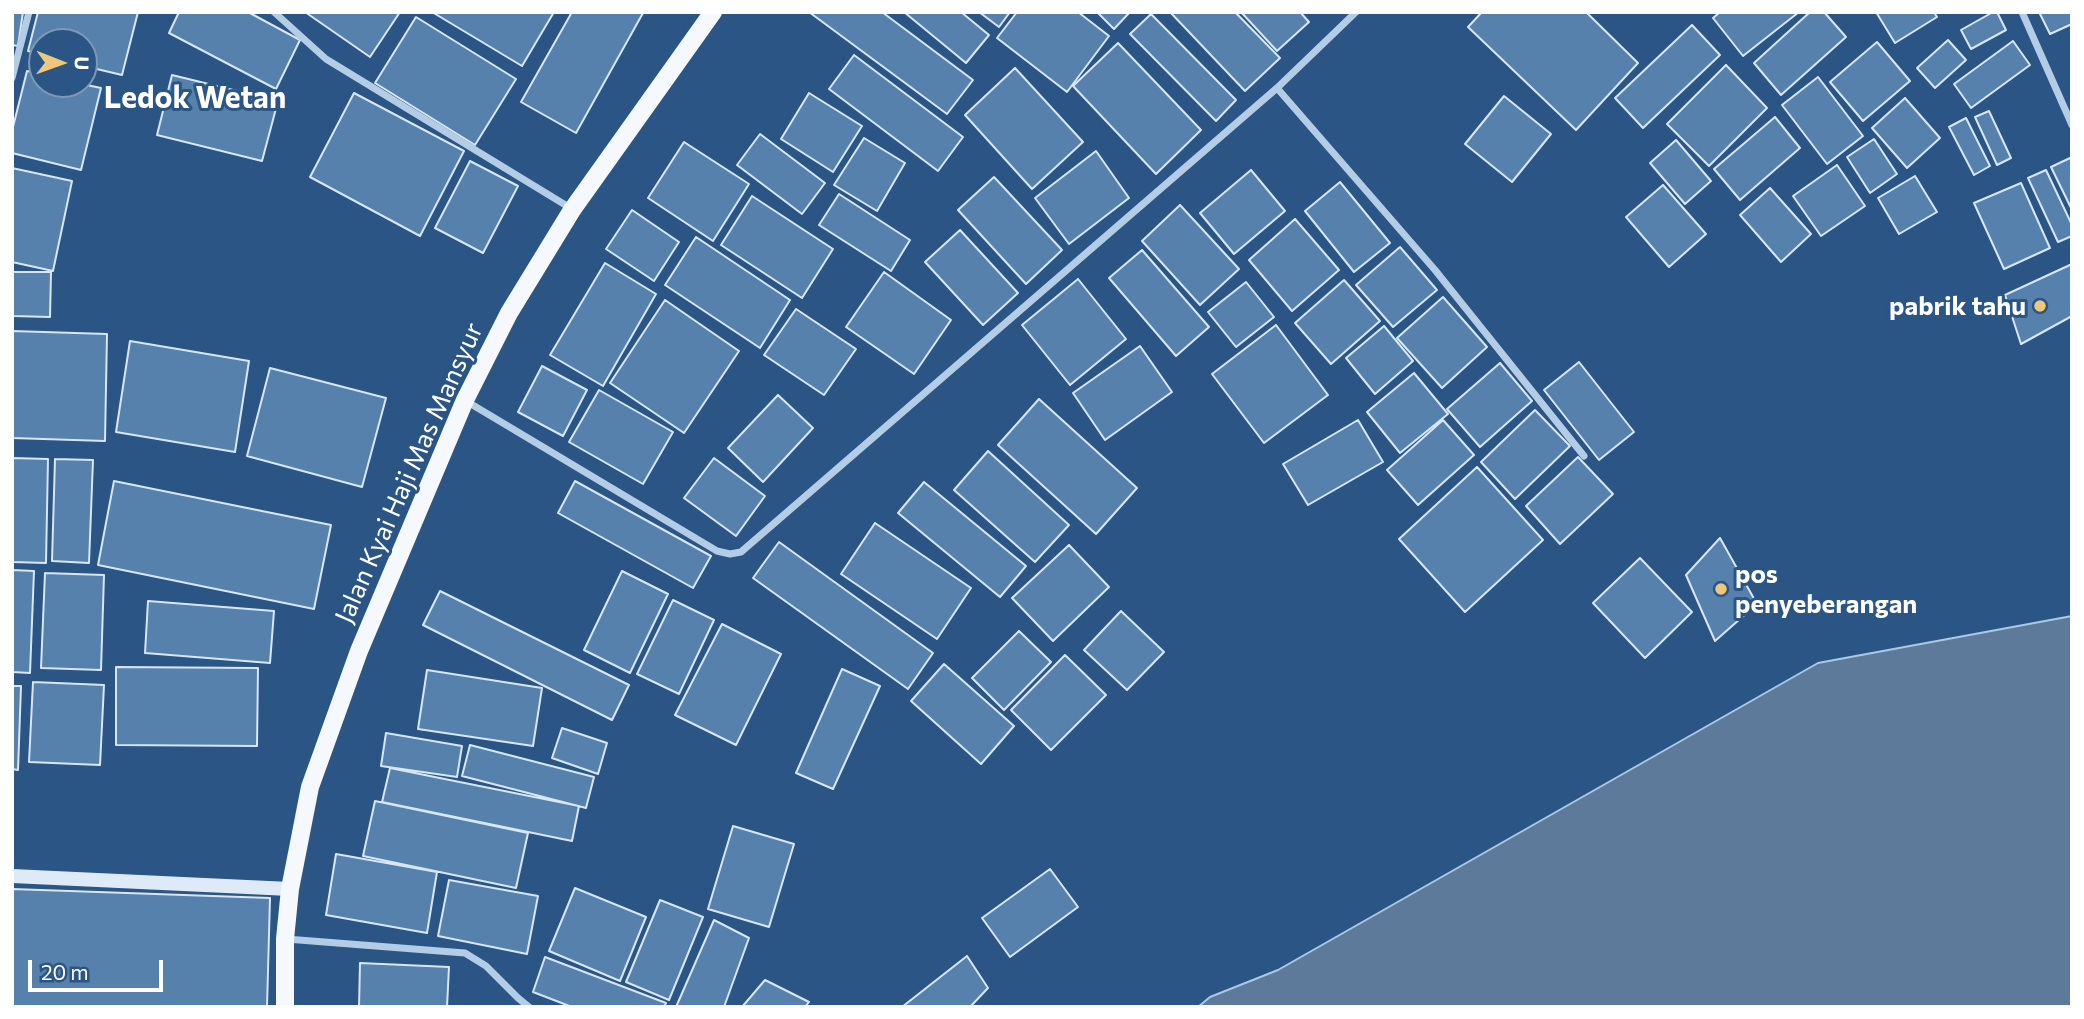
<!DOCTYPE html>
<html>
<head>
<meta charset="utf-8">
<style>
	body { margin:0 }
	#map { position:relative; width:2084px; height:1019px; overflow:hidden; background:#2a5584; font-family:Commissioner,sans-serif }
	canvas { display:block }
	.frame { position:absolute; inset:0; border:14px solid #fff; pointer-events:none }
	.north { position:absolute; left:28px; top:28px; width:70px; height:70px; box-sizing:border-box; background:#2a5584; border:2px solid #7f99b5; border-radius:50%; rotate:91deg; font-size:19px; font-weight:700; line-height:28px; text-align:center; color:#fff }
	.north::after { content:''; display:block; margin:auto; width:24px; height:32px; background:#edc77c; clip-path:polygon(50% 0,100% 100%,50% 72%,0 100%) }
	.scale { position:absolute; left:28px; top:960px; width:135px; height:32px; box-sizing:border-box; border:4px solid #fff; border-top:0; padding-left:9px; font-size:21px; line-height:24px; white-space:nowrap; color:#fff; -webkit-text-stroke:5px #2a5584; paint-order:stroke }
</style>
</head>
<body>
<div id="map">
<canvas width="2084" height="1019"></canvas>
<div class="frame"></div>
<div class="north">U</div>
<div class="scale">20 m</div>
</div>
<script>
const context = document.querySelector('canvas').getContext('2d');
context.lineJoin = 'round';
function fill(path, color) { context.fillStyle = color; context.fill(path, 'evenodd'); }
const toPath = rows => new Path2D(rows.map(r => 'M' + r).join(''));
function strokePath(path, color, width, dash) { context.strokeStyle = color; context.lineWidth = width; context.lineCap = dash ? 'butt' : 'round'; context.setLineDash(dash || []); context.stroke(path); }
function drawText(font, color, halo, rows, align = 'center') {
  context.font = font + ' Commissioner,sans-serif'; context.lineWidth = 6; context.setLineDash([]); context.textBaseline = 'middle'; context.strokeStyle = halo; context.fillStyle = color; for (const [text, x, y, turn = 0] of rows) {
    context.save(); context.translate(x, y); context.rotate((+turn || 0) * Math.PI / 180); context.textAlign = isNaN(turn) ? turn : align; if (halo) context.strokeText(text, 0, 0); context.fillText(text, 0, 0); context.restore();
  }
}
const water = toPath([
	[2072,616,2072,1007,1198,1007,1210,997,1278,970,1818,663,2072,616]
]);
fill(water, '#5d7a9a');
strokePath(water, '#a9c9e7', 2);
const building = toPath([
	[12,12,23,12,18,46,12,45,12,12],
	[38,12,138,12,122,75,84,66,84,42,42,42,42,55,28,51,38,12],
	[179,12,248,12,300,40,276,89,169,33,179,12],
	[305,12,400,12,370,57,305,12],
	[432,12,554,12,522,66,432,12],
	[572,12,643,13,576,133,521,102,572,12],
	[809,12,882,12,973,80,947,114,809,12],
	[904,12,961,12,989,35,966,63,904,12],
	[979,12,1010,12,999,27,979,12],
	[1017,12,1078,12,1109,36,1067,92,997,38,1017,12],
	[1097,12,1130,12,1114,29,1097,12],
	[1170,12,1235,12,1280,58,1245,91,1170,12],
	[1241,12,1300,12,1309,22,1277,51,1241,12],
	[1482,12,1586,12,1638,63,1576,130,1468,27,1482,12],
	[1720,12,1799,12,1743,56,1713,18,1720,12],
	[1810,12,1824,12,1846,37,1781,95,1754,63,1810,12],
	[1876,12,1934,12,1937,17,1895,43,1876,12],
	[1993,12,1997,12,2006,30,1971,49,1961,30,1993,12],
	[2039,12,2072,12,2072,24,2050,34,2039,12],
	[1151,14,1236,100,1216,121,1130,34,1151,14],
	[416,17,516,79,475,145,375,83,416,17],
	[1692,25,1720,55,1643,128,1615,98,1692,25],
	[1948,40,1966,60,1935,88,1917,68,1948,40],
	[2013,41,2030,65,1971,108,1954,84,2013,41],
	[1877,42,1910,81,1863,121,1830,82,1877,42],
	[1118,43,1201,130,1156,174,1073,86,1118,43],
	[854,55,963,137,938,171,829,89,854,55],
	[1726,65,1767,108,1709,166,1667,124,1726,65],
	[1015,68,1083,142,1032,189,965,115,1015,68],
	[27,71,42,74,42,84,82,84,101,88,81,170,12,153,12,131,27,71],
	[172,75,278,101,262,161,157,135,172,75],
	[1818,77,1863,136,1827,164,1782,105,1818,77],
	[354,93,464,151,420,236,310,177,354,93],
	[809,93,862,126,833,172,781,139,809,93],
	[1504,96,1551,134,1512,182,1465,144,1504,96],
	[1905,98,1940,138,1907,168,1872,128,1905,98],
	[1989,111,2011,158,1997,165,1975,117,1989,111],
	[1775,117,1800,148,1740,200,1714,169,1775,117],
	[1966,118,1990,166,1974,175,1949,127,1966,118],
	[760,134,825,183,802,214,737,165,760,134],
	[864,138,905,163,877,211,834,185,864,138],
	[1874,139,1897,174,1870,193,1847,157,1874,139],
	[1676,140,1711,181,1685,204,1650,163,1676,140],
	[684,142,749,184,713,241,648,198,684,142],
	[1096,151,1129,198,1069,244,1035,198,1096,151],
	[2070,158,2072,162,2072,210,2051,167,2070,158],
	[470,161,518,186,483,253,435,228,470,161],
	[1837,165,1865,206,1821,236,1793,196,1837,165],
	[12,168,72,181,53,271,12,262,12,168],
	[1251,170,1285,211,1234,254,1200,213,1251,170],
	[2046,170,2072,225,2072,236,2058,242,2028,178,2046,170],
	[1915,176,1937,212,1899,234,1878,198,1915,176],
	[994,177,1062,250,1026,284,958,210,994,177],
	[1340,182,1390,243,1354,272,1305,211,1340,182],
	[2021,183,2050,248,2004,269,1974,203,2021,183],
	[1663,185,1706,234,1669,267,1626,217,1663,185],
	[1770,188,1811,234,1781,262,1740,215,1770,188],
	[839,194,910,240,891,271,819,225,839,194],
	[752,196,833,249,802,298,721,245,752,196],
	[1180,205,1239,269,1200,305,1142,241,1180,205],
	[632,210,679,242,654,281,606,249,632,210],
	[1295,219,1339,270,1292,311,1249,260,1295,219],
	[960,230,1018,293,983,325,925,262,960,230],
	[696,237,790,300,760,348,665,285,696,237],
	[1400,247,1437,290,1393,327,1356,285,1400,247],
	[1142,250,1209,327,1176,356,1109,278,1142,250],
	[605,263,656,294,603,386,550,355,605,263],
	[2072,264,2072,316,2021,344,2005,295,2072,264],
	[12,272,51,272,50,317,12,316,12,272],
	[884,272,951,320,914,374,846,327,884,272],
	[1078,279,1126,339,1070,385,1022,325,1078,279],
	[1344,280,1380,321,1331,364,1295,323,1344,280],
	[1246,282,1274,317,1236,347,1208,312,1246,282],
	[1443,297,1487,347,1442,388,1397,338,1443,297],
	[665,300,739,351,684,433,610,383,665,300],
	[796,309,856,349,824,395,764,355,796,309],
	[1276,325,1328,395,1264,443,1212,374,1276,325],
	[1384,326,1413,361,1375,394,1346,358,1384,326],
	[12,331,107,334,105,441,12,438,12,331],
	[130,341,249,361,235,452,116,432,130,341],
	[1140,346,1172,392,1105,440,1073,393,1140,346],
	[1579,362,1634,432,1599,460,1544,390,1579,362],
	[1500,363,1532,401,1480,447,1447,409,1500,363],
	[542,366,587,390,563,436,518,412,542,366],
	[270,368,386,398,362,487,247,456,270,368],
	[1414,373,1448,414,1400,453,1367,412,1414,373],
	[599,390,673,432,643,484,569,442,599,390],
	[778,395,813,428,763,482,728,448,778,395],
	[1039,399,1137,488,1096,534,998,445,1039,399],
	[1535,410,1570,446,1515,499,1481,462,1535,410],
	[1358,420,1383,462,1308,505,1283,464,1358,420],
	[1443,420,1474,455,1418,505,1387,470,1443,420],
	[988,451,1069,525,1035,562,954,490,988,451],
	[1578,457,1613,494,1560,544,1526,506,1578,457],
	[12,458,48,459,46,563,12,562,12,458],
	[714,458,765,496,736,536,684,498,714,458],
	[55,459,93,460,89,563,52,561,55,459],
	[1477,467,1543,540,1465,612,1399,539,1477,467],
	[114,481,331,525,314,609,98,565,114,481],
	[575,481,711,556,693,588,558,513,575,481],
	[924,482,1026,566,1000,597,898,513,924,482],
	[875,523,971,588,937,639,841,574,875,523],
	[1720,538,1757,604,1715,641,1686,575,1720,538],
	[779,542,933,653,908,689,753,578,779,542],
	[1069,545,1109,587,1053,641,1012,598,1069,545],
	[1640,558,1692,612,1645,658,1593,603,1640,558],
	[12,570,34,571,30,673,12,672,12,570],
	[622,571,668,594,630,673,584,650,622,571],
	[45,573,104,575,101,670,41,668,45,573],
	[440,591,629,685,612,720,423,625,440,591],
	[673,600,714,620,679,694,637,674,673,600],
	[148,601,274,611,270,663,145,653,148,601],
	[1121,611,1164,652,1127,690,1084,650,1121,611],
	[722,624,781,654,736,745,675,715,722,624],
	[1019,631,1051,662,1004,710,972,678,1019,631],
	[1065,655,1106,695,1051,750,1011,710,1065,655],
	[944,664,1014,726,981,764,911,701,944,664],
	[116,667,258,668,257,746,116,745,116,667],
	[842,669,880,686,833,789,796,773,842,669],
	[427,670,542,688,533,746,418,729,427,670],
	[33,682,104,685,100,765,29,762,33,682],
	[12,686,21,686,18,770,12,769,12,686],
	[562,728,607,743,598,774,552,758,562,728],
	[386,733,462,746,457,777,381,766,386,733],
	[470,745,594,777,586,808,462,776,470,745],
	[390,768,579,806,572,841,382,802,390,768],
	[375,801,528,833,516,888,363,856,375,801],
	[733,826,794,844,769,927,708,909,733,826],
	[336,854,437,872,427,933,326,915,336,854],
	[1050,869,1078,907,1010,957,982,918,1050,869],
	[449,880,538,896,527,954,438,936,449,880],
	[575,888,646,917,620,981,549,951,575,888],
	[12,889,270,898,267,1007,12,1007,12,889],
	[660,900,703,917,669,1000,626,982,660,900],
	[714,920,749,938,724,1007,676,1007,714,920],
	[967,956,988,988,970,1007,902,1007,967,956],
	[545,957,666,1003,664,1007,572,1007,533,992,545,957],
	[360,963,449,967,447,1007,359,1007,360,963],
	[765,980,809,1002,805,1007,742,1007,765,980]
]);
fill(building, '#5681ad');
strokePath(building, '#d7e7f6', 2);
strokePath(toPath([
	[274,12,326,59,572,209],
	[2022,12,2072,125],
	[12,78,29,12],
	[1277,88,1435,270,1584,456],
	[466,401,717,551,730,554,741,552,1277,88,1356,12],
	[286,939,465,953,486,966,518,998,529,1007]
]), '#b4cde7', 7);
strokePath(toPath([
	[12,876,290,889]
]), '#deeaf7', 14);
strokePath(toPath([
	[285,1007,285,939,290,889,310,787,359,651,465,400,509,313,572,210,713,12]
]), '#f5f9fe', 18);
for (const [x, y, r, color] of [
	[2040,306,7,"#edc77c"],
	[1721,589,7,"#edc77c"]
]) { const dot = new Path2D(); dot.arc(x, y, r, 0, 2 * Math.PI); context.fillStyle = color; context.fill(dot); strokePath(dot, '#2a5584', 2.5); }
drawText('bold 26px', '#fff', '#2a5584', [
	["pabrik tahu",2026,306],
	["pos",1735,574,"left"],
	["penyeberangan",1735,604,"left"]
], 'right');
drawText('26px', '#fff', '#2a5584', [
	["Jalan Kyai Haji Mas Mansyur",409,473,-66]
]);
drawText('bold 30px', '#fff', '#2a5584', [
	["Ledok Wetan",195,98]
]);
</script>
</body>
</html>
